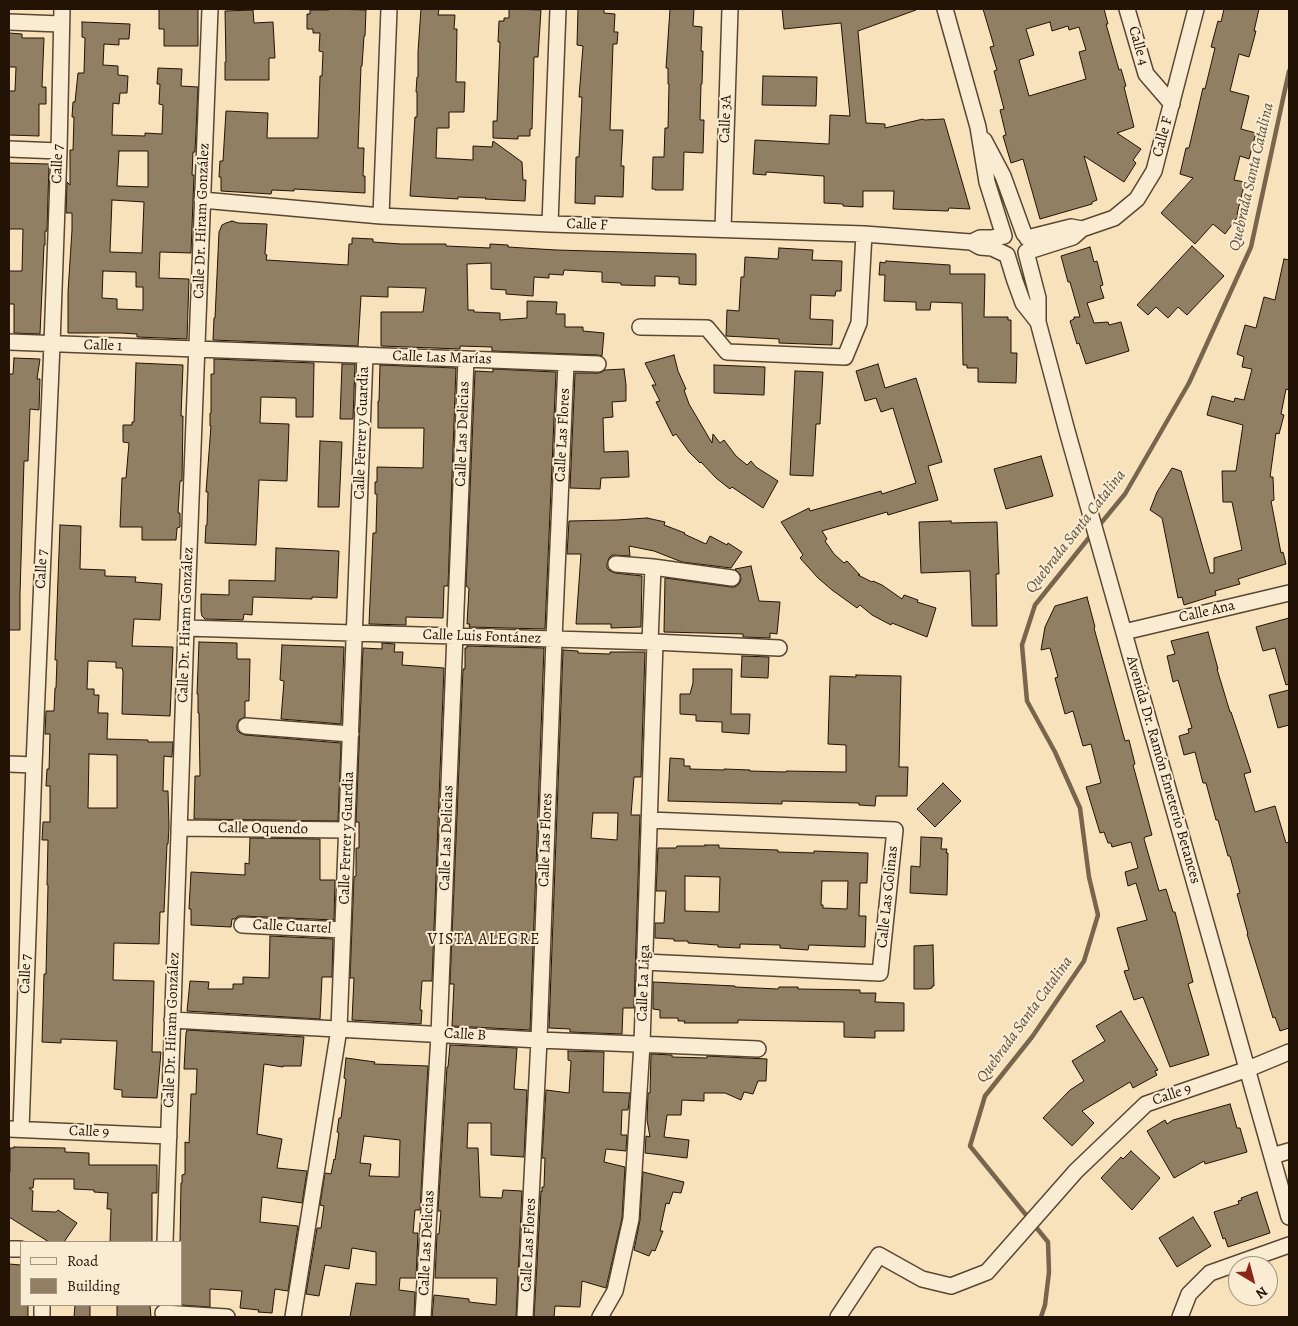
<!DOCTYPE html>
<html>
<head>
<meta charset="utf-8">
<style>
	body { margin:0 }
	#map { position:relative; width:1298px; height:1326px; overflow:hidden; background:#f8e2bb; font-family:Alegreya,serif }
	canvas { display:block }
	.frame { position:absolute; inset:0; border:10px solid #221304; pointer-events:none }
	.legend { position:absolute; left:20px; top:1241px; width:162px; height:65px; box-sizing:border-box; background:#faecd3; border:1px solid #a49580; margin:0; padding:6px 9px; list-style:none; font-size:15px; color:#221304 }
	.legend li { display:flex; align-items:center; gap:10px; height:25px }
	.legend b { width:25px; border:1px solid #a49580 }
	.north { position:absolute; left:1228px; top:1256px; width:50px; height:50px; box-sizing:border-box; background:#faecd3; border:1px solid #a49580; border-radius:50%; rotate:143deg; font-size:14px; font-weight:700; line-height:20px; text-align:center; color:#221304 }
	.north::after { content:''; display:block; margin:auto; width:18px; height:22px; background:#8f2418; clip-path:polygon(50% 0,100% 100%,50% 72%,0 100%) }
</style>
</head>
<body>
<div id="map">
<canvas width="1298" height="1326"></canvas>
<div class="frame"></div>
<ul class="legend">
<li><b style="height:6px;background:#faecd3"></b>Road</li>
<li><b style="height:14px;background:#917f63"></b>Building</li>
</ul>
<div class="north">N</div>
</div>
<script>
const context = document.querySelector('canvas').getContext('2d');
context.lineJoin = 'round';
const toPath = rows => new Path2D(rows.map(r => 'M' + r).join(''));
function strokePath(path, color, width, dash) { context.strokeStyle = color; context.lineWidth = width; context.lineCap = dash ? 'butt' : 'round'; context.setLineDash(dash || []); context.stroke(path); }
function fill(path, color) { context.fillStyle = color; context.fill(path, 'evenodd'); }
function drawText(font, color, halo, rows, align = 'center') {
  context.font = font + ' Alegreya,serif'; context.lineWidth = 4; context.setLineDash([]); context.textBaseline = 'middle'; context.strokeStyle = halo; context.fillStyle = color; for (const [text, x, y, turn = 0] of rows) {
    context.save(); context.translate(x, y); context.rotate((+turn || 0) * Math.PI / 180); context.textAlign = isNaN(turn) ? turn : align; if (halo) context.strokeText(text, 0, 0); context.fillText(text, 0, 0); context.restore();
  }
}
strokePath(toPath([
	[1097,528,1125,494,1189,383,1251,247,1289,71],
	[1041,1317,1045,1305,1049,1272,1048,1242,970,1146,985,1096,1032,1037,1084,961,1098,915,1089,877,1080,808,1055,752,1027,701,1022,645,1035,605,1092,534]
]), '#77654d', 4.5);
const building = toPath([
	[159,9,198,9,198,46,164,46,164,29,159,29,159,9],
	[329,9,366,10,365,36,364,36,362,66,361,66,358,148,364,148,363,176,365,176,365,193,294,189,294,191,272,190,271,194,221,191,221,177,219,177,220,161,223,161,226,111,268,113,267,138,318,138,320,76,322,76,323,52,319,51,320,33,313,33,313,29,307,29,307,14,310,14,310,10,329,10,329,9],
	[421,9,439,9,438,15,455,15,454,29,457,29,456,82,465,82,464,112,449,112,449,128,437,128,436,158,473,160,473,146,492,147,493,141,522,162,523,180,526,180,525,201,485,199,486,198,458,197,458,199,410,196,415,117,417,117,417,92,416,92,417,77,418,77,418,52,421,9],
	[509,9,541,10,538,57,534,57,532,129,530,129,530,136,518,136,518,139,493,138,493,121,497,121,500,42,498,42,499,21,504,21,504,18,509,18,509,9],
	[578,9,604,9,604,13,615,14,614,32,618,32,617,44,613,44,610,130,623,130,621,166,624,166,623,197,595,196,595,204,575,203,576,157,579,157,582,97,579,97,583,46,577,45,578,9],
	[670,9,694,9,693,26,702,27,701,51,703,51,702,84,701,84,700,120,704,120,703,153,684,152,683,190,655,190,655,189,652,189,653,157,664,157,665,128,668,128,669,84,668,84,668,68,666,68,670,9],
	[782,9,915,9,916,10,858,31,866,123,885,124,885,128,923,119,924,120,944,119,970,209,949,208,948,211,893,209,894,191,863,191,863,207,843,206,843,204,824,203,824,176,766,172,766,175,753,174,755,140,829,144,830,115,850,116,841,23,784,29,782,9],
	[983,9,1104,9,1108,24,1106,24,1119,70,1121,69,1126,86,1124,87,1134,127,1117,133,1141,149,1133,160,1136,163,1124,182,1084,156,1097,200,1092,202,1092,204,1040,219,1023,159,1011,163,1003,136,1006,135,1000,110,1004,109,994,71,997,70,990,47,994,46,983,9],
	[1050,22,1052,31,1068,26,1069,30,1079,27,1086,50,1079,52,1086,79,1029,96,1019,60,1034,55,1026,29,1050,22],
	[1224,9,1259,9,1254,31,1256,31,1249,57,1239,54,1230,91,1249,96,1241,129,1256,133,1249,159,1240,156,1234,180,1245,182,1237,214,1239,215,1225,234,1213,224,1195,244,1161,213,1193,178,1180,174,1186,148,1189,148,1203,88,1205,89,1215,48,1211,47,1218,21,1221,22,1224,9],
	[253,10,254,23,273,22,275,58,269,58,269,80,225,80,225,62,226,62,225,11,253,10],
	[82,22,130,24,129,39,119,39,119,45,104,44,103,65,118,66,118,75,128,76,127,93,120,93,119,104,113,103,112,135,145,136,145,133,162,134,163,105,159,104,160,84,157,84,158,68,182,69,181,86,198,87,195,152,193,152,192,175,194,175,191,253,160,252,159,278,189,279,187,339,137,337,137,334,121,333,68,333,68,292,72,230,72,213,66,213,67,182,70,185,70,150,73,150,74,117,72,117,73,102,75,102,78,73,84,73,85,38,82,37,82,22],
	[119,151,148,151,148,187,117,186,119,151],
	[112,200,144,202,142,253,110,252,112,200],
	[103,271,136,272,136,287,143,287,143,310,117,309,117,299,102,298,103,271],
	[9,33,22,34,22,38,44,38,42,87,46,87,46,104,39,104,39,136,9,135,9,91,15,91,16,67,9,67,9,33],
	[763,76,817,77,816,106,762,105,763,76],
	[9,163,49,164,47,231,45,231,45,245,44,245,40,334,14,333,14,304,9,304,9,271,22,271,23,229,9,229,9,163],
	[232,221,238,223,267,224,265,254,267,255,266,260,348,265,349,244,352,244,352,238,373,239,373,242,401,244,446,244,446,246,490,248,490,244,508,245,508,247,556,250,696,254,696,285,679,284,679,277,655,276,655,286,621,285,621,283,602,282,602,272,564,270,563,275,549,274,549,278,534,277,533,296,506,294,506,290,491,289,491,263,467,264,468,310,474,310,474,312,500,313,500,320,527,318,527,301,557,302,556,314,565,314,565,327,583,327,583,331,604,333,602,356,598,355,492,351,492,347,460,346,460,349,381,346,381,312,423,312,426,288,388,287,388,297,361,296,358,346,213,340,214,318,215,318,219,232,222,225,226,223,232,221],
	[1192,246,1224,276,1187,315,1178,307,1168,318,1156,307,1148,315,1137,305,1192,246],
	[1090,247,1094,262,1097,261,1103,285,1100,286,1104,298,1087,303,1094,323,1108,322,1109,325,1121,322,1129,351,1086,364,1079,343,1077,344,1070,321,1074,319,1074,317,1080,317,1070,282,1068,282,1061,256,1090,247],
	[779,248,813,250,812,260,842,261,841,291,836,291,835,296,811,295,810,319,833,320,832,345,779,343,779,339,726,336,727,310,739,311,741,277,744,277,745,257,778,259,779,248],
	[1284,259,1289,260,1289,390,1286,389,1281,414,1284,415,1279,434,1276,433,1270,477,1273,477,1274,500,1271,501,1281,553,1283,552,1286,564,1238,579,1240,584,1215,591,1216,595,1184,605,1182,597,1178,598,1162,518,1150,510,1157,492,1172,468,1181,471,1210,573,1214,573,1214,558,1242,550,1232,502,1223,502,1222,471,1236,471,1243,425,1207,415,1212,396,1234,402,1235,398,1244,400,1252,369,1242,367,1244,357,1237,354,1245,325,1256,328,1264,297,1275,300,1284,259],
	[886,261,950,265,950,274,985,274,984,317,1008,317,1008,320,1011,320,1011,353,1017,353,1016,383,978,382,978,368,967,368,967,365,963,365,962,303,931,302,930,310,916,310,916,302,884,301,885,275,879,275,880,262,885,263,886,261],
	[674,355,678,371,686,389,684,390,689,404,712,443,713,434,720,443,724,440,736,456,747,465,751,461,756,467,778,481,763,508,732,487,730,489,716,478,701,462,700,463,689,452,676,434,673,436,656,402,660,401,652,385,656,385,645,363,674,355],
	[14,358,40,359,37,379,40,379,39,410,30,409,28,461,24,461,20,594,20,630,9,630,9,374,13,374,14,358],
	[214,359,314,363,313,417,296,417,296,398,261,397,260,423,289,424,287,481,259,480,256,545,205,543,206,525,207,525,208,492,206,492,211,426,210,426,210,413,211,413,211,374,214,374,214,359],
	[136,363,183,365,181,416,183,416,182,481,180,481,178,513,180,513,180,527,177,528,176,540,142,540,142,527,120,527,122,478,126,478,129,443,123,442,123,425,132,425,132,422,134,422,136,363],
	[342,364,355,364,353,419,340,419,342,364],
	[878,364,885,388,916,378,942,462,928,466,938,500,888,515,887,512,822,531,827,539,825,541,834,554,844,563,847,561,860,575,858,575,872,582,873,581,882,585,902,599,904,595,918,600,917,602,936,608,927,637,892,623,891,625,872,615,860,605,857,608,832,590,818,578,800,558,803,555,781,522,809,508,810,511,881,491,882,494,916,483,893,408,881,412,876,398,865,401,856,371,878,364],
	[380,365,456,368,448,586,444,586,443,618,406,617,406,625,369,624,373,533,376,533,377,494,375,494,375,482,377,482,377,467,423,468,424,428,378,428,378,401,379,401,380,365],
	[714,365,765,367,764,395,714,393,714,365],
	[493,369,556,372,545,629,469,627,470,624,467,624,469,588,466,586,475,371,493,372,493,369],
	[624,369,626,385,626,401,612,402,613,417,603,418,604,452,628,451,629,477,601,478,600,489,570,488,575,373,598,373,602,372,605,370,624,369],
	[795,371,823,372,820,424,816,424,813,476,790,475,795,371],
	[320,441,342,442,339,507,318,507,320,441],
	[1041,456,1053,496,1006,509,994,469,1041,456],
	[647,518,665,522,664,525,685,533,684,534,706,544,710,536,727,545,728,543,742,552,731,568,682,562,654,551,629,546,630,556,612,555,609,558,607,564,607,568,610,571,615,573,642,576,641,627,611,628,611,624,576,624,581,554,567,554,569,521,617,520,647,518],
	[951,521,951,523,997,522,999,574,996,574,997,626,972,626,970,571,921,573,919,522,951,521],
	[60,525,81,526,80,569,105,570,105,576,136,577,135,582,162,584,160,620,134,619,132,646,173,647,170,716,122,714,123,672,122,668,116,668,116,662,88,661,87,689,94,689,94,695,99,695,98,713,108,713,107,739,148,740,148,742,173,742,172,757,164,756,163,791,168,791,169,827,168,844,167,844,164,912,160,912,159,944,114,943,113,980,154,981,152,1052,161,1052,157,1098,122,1097,122,1090,114,1089,117,1041,61,1039,61,1043,42,1042,44,974,46,974,48,885,47,885,48,840,42,840,43,822,50,822,50,786,46,786,47,769,49,769,50,734,45,734,46,711,54,711,55,688,56,688,57,660,55,660,60,525],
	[89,754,117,755,117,808,88,808,89,754],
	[276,548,339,551,337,598,312,597,312,599,253,597,252,615,244,614,243,620,205,619,202,616,201,611,201,594,229,595,229,580,275,581,276,548],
	[751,566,759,601,780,602,777,634,770,633,770,638,743,637,743,634,664,632,665,578,731,587,735,587,739,584,741,579,740,574,735,569,751,566],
	[1087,597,1095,627,1094,628,1125,741,1129,740,1135,764,1133,765,1152,835,1145,837,1144,839,1159,891,1166,889,1173,912,1175,912,1193,982,1188,984,1209,1055,1170,1067,1143,997,1134,1000,1124,971,1129,970,1117,928,1147,920,1136,883,1128,886,1125,872,1138,868,1131,842,1112,847,1111,843,1108,843,1104,832,1100,833,1086,787,1101,783,1091,744,1083,746,1073,711,1065,714,1055,678,1058,677,1050,648,1041,650,1045,627,1055,606,1087,597],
	[1289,618,1289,684,1286,685,1275,648,1263,651,1256,627,1289,618],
	[1208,632,1218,669,1217,669,1230,712,1231,712,1251,772,1244,774,1255,812,1275,806,1286,843,1289,842,1289,1028,1280,1031,1275,1017,1273,1018,1247,934,1248,934,1237,894,1240,893,1230,856,1228,856,1218,820,1216,820,1206,783,1203,783,1195,752,1184,755,1179,736,1189,733,1188,729,1192,728,1178,680,1173,682,1167,656,1175,654,1171,641,1208,632],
	[199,642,237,643,237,659,250,659,249,701,245,701,245,717,239,720,237,725,237,730,240,733,245,735,341,743,338,821,194,819,195,776,200,776,199,713,198,713,198,694,197,694,199,642],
	[382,643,395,644,394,652,403,652,402,665,444,668,432,981,422,981,420,1010,422,1010,421,1024,352,1020,354,978,350,978,354,877,356,876,356,848,359,848,359,822,356,822,363,648,382,649,382,643],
	[282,645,344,647,341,724,281,719,284,681,280,680,282,645],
	[467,646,544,648,530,1030,452,1026,454,984,450,984,463,669,465,669,465,648,467,648,467,646],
	[563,650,578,651,578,653,610,654,610,652,645,652,641,777,634,777,631,815,640,815,634,1008,623,1008,622,1034,570,1032,570,1029,549,1028,563,650],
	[593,813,618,813,617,840,591,838,593,813],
	[742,656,769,657,768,678,741,677,742,656],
	[693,669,732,669,731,714,750,714,749,734,722,732,722,722,696,721,696,715,680,714,680,694,690,694,693,683,693,669],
	[856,675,901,676,899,767,908,767,907,796,876,796,875,806,859,805,859,803,782,801,782,804,668,801,670,758,684,759,684,766,690,766,690,769,724,770,724,769,750,770,750,771,786,772,786,771,846,772,846,745,828,744,830,676,856,677,856,675],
	[1289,690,1289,725,1278,728,1269,695,1289,690],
	[943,783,961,801,935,827,917,809,943,783],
	[921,837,942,838,941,849,947,849,946,853,948,853,947,895,910,893,911,866,920,867,921,837],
	[250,838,320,839,320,880,335,880,334,920,242,916,238,916,235,919,232,919,231,927,191,925,191,909,189,909,191,872,245,875,245,863,249,864,250,838],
	[705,845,719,845,719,848,778,850,778,852,814,853,814,851,868,853,867,883,860,883,859,916,866,916,865,947,809,945,808,950,780,948,780,945,740,944,740,948,718,947,718,945,688,943,688,941,674,941,674,939,655,938,655,923,664,923,666,891,656,891,658,848,676,848,677,846,705,846,705,845],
	[685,876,720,877,719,912,685,911,685,876],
	[822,881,848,881,847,909,823,908,823,905,821,905,822,881],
	[270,936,333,939,332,977,322,977,320,1019,187,1011,190,981,209,982,208,989,233,989,233,984,243,984,243,977,269,978,270,936],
	[933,945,934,986,932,986,932,988,928,989,914,989,914,946,933,945],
	[653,982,735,986,735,987,778,989,779,987,798,987,798,989,860,990,860,993,876,993,875,1002,904,1003,904,1031,875,1031,875,1038,844,1037,844,1022,738,1020,738,1023,684,1023,685,1021,678,1021,678,1018,660,1018,660,1010,653,1009,653,982],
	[1121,1011,1158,1070,1155,1071,1157,1075,1133,1088,1130,1082,1082,1111,1094,1123,1072,1146,1043,1118,1070,1090,1084,1081,1072,1061,1105,1041,1096,1026,1121,1011],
	[187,1030,304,1037,301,1066,283,1066,283,1067,264,1064,257,1134,282,1139,277,1168,307,1171,302,1203,262,1197,260,1222,298,1226,288,1291,275,1289,272,1313,258,1312,259,1310,240,1308,242,1291,210,1289,210,1307,181,1305,181,1242,180,1242,181,1183,182,1183,182,1175,185,1174,185,1142,189,1143,191,1094,196,1094,197,1069,184,1069,186,1033,187,1030],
	[450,1045,517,1048,514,1089,527,1090,524,1157,491,1155,491,1123,468,1123,467,1148,478,1148,480,1197,502,1198,503,1190,522,1191,516,1317,432,1317,434,1295,469,1299,469,1302,496,1305,497,1278,435,1278,437,1234,439,1234,441,1211,438,1211,447,1067,448,1067,450,1045],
	[568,1051,604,1052,603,1092,630,1093,628,1110,622,1110,621,1135,627,1135,626,1151,606,1149,604,1162,625,1167,622,1218,606,1288,582,1281,580,1307,555,1306,554,1317,534,1317,541,1191,542,1192,542,1187,544,1187,545,1158,542,1158,546,1090,569,1093,571,1061,568,1060,568,1051],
	[651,1054,672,1055,672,1057,707,1058,707,1056,767,1059,766,1081,758,1081,753,1094,744,1092,741,1100,725,1093,704,1093,704,1101,682,1100,681,1115,667,1115,664,1137,689,1140,687,1158,645,1153,646,1136,650,1137,647,1120,648,1093,650,1093,651,1054],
	[346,1058,375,1062,374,1064,428,1066,420,1210,415,1210,413,1233,418,1233,416,1278,400,1278,399,1290,415,1292,414,1317,350,1317,356,1283,376,1285,376,1252,352,1248,349,1269,325,1265,319,1296,306,1294,317,1228,321,1228,324,1206,320,1205,325,1173,331,1174,334,1159,335,1160,339,1133,337,1132,339,1118,341,1118,346,1079,344,1078,346,1058],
	[364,1136,400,1140,399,1177,369,1176,371,1164,360,1163,364,1136],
	[1230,1104,1237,1128,1240,1128,1247,1152,1205,1164,1204,1161,1174,1178,1147,1131,1165,1120,1167,1124,1173,1120,1230,1104],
	[14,1147,65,1148,65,1152,89,1153,89,1165,157,1165,157,1193,152,1193,152,1242,110,1242,111,1209,107,1209,108,1193,94,1192,94,1190,74,1189,74,1179,34,1179,33,1188,29,1188,33,1191,32,1211,56,1212,58,1210,77,1223,64,1242,49,1242,9,1217,9,1172,10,1172,10,1148,14,1148,14,1147],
	[1131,1151,1160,1178,1132,1210,1101,1178,1121,1157,1123,1159,1131,1151],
	[643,1172,684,1182,681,1193,673,1192,669,1204,666,1203,660,1231,663,1231,655,1251,652,1250,649,1256,634,1250,640,1220,643,1172],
	[1257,1192,1270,1233,1228,1247,1225,1238,1223,1239,1214,1212,1239,1204,1238,1201,1242,1200,1241,1198,1257,1192],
	[1193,1217,1211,1246,1177,1267,1159,1238,1193,1217],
	[9,1264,21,1265,21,1305,28,1305,28,1317,9,1317,9,1264],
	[75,1305,90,1305,90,1317,74,1317,75,1305],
	[117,1305,150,1305,151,1317,117,1317,117,1305]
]);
fill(building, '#917f63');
strokePath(building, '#221304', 1);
const minor = toPath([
	[945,9,978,127,987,182,1004,236,992,238,980,238,974,241],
	[1127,9,1146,74,1172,104],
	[1196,9,1154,171,1137,199,1114,218,1082,229,1073,237,1026,252,1038,298,1038,322,1067,431,1289,1217],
	[9,22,61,24],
	[984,140,1003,176,1024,234],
	[9,149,59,151],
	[202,200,381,216,550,224,864,234,971,242,980,247,992,248,1007,255,1015,281,1023,303,1038,322],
	[381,216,389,9],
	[550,224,558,9],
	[723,229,730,9],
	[1027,238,1071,227,1082,229],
	[640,327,707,328,727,352,845,357,859,323,864,234],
	[9,342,598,364],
	[616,564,653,567,732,578],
	[186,628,654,642,779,648],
	[1124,632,1289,593],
	[650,642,653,567],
	[246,726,351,734],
	[9,764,34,765],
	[179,828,347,830],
	[242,925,343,930],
	[644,962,880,973,895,830,649,820],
	[172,1020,539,1040,758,1049],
	[9,1129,169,1136],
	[21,1129,34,765,52,344,59,151,62,9],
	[1272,1156,1289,1151],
	[165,1242,186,628,210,9],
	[9,1249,21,1249],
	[163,1313,227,1317],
	[42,1317,42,1305],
	[293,1317,339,1029,365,355],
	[423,1317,439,1034,466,359],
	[525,1317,539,1040,554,639,566,363],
	[600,1317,615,1291,631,1219,642,1044,655,642],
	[838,1317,879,1255,922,1279,951,1286,987,1272,1076,1171,1146,1104,1248,1069,1289,1052],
	[1180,1317,1189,1294,1210,1273,1289,1245]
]);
strokePath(minor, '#584732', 18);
strokePath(minor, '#faecd3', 15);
drawText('15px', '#221304', '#faecd3', [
	["Calle 4",1138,46,74],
	["Calle 3A",726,119,-88],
	["Calle F",1163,137,-75],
	["Calle 7",58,164,-88],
	["Calle Dr. Hiram González",202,221,-88],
	["Calle F",587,225,2],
	["Calle 1",103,346,2],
	["Calle Las Marías",442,358,2],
	["Calle Ferrer y Guardia",362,433,-88],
	["Calle Las Delicias",463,434,-88],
	["Calle Las Flores",563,435,-87],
	["Calle 7",42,569,-87],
	["Calle Ana",1207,612,-13],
	["Calle Dr. Hiram González",186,625,-88],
	["Calle Luis Fontánez",482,637,2],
	["Avenida Dr. Ramón Emeterio Betances",1163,770,74],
	["Calle Oquendo",263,829,1],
	["Calle Ferrer y Guardia",347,838,-88],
	["Calle Las Delicias",447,838,-88],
	["Calle Las Flores",546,840,-88],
	["Calle Las Colinas",888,897,-84],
	["Calle Cuartel",292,927,3],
	["Calle 7",26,974,-88],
	["Calle La Liga",644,983,-88],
	["Calle Dr. Hiram González",172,1030,-88],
	["Calle B",465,1035,3],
	["Calle 9",1172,1095,-19],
	["Calle 9",89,1132,2],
	["Calle Las Delicias",427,1243,-87],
	["Calle Las Flores",529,1245,-87]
]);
drawText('italic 16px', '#61513a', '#faecd3', [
	["Quebrada Santa Catalina",1252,177,-77],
	["Quebrada Santa Catalina",1076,532,-52],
	["Quebrada Santa Catalina",1025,1020,-54]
]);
context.letterSpacing = '1px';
drawText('16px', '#221304', '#faecd3', [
	["VISTA ALEGRE",484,940]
]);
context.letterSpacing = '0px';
</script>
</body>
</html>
